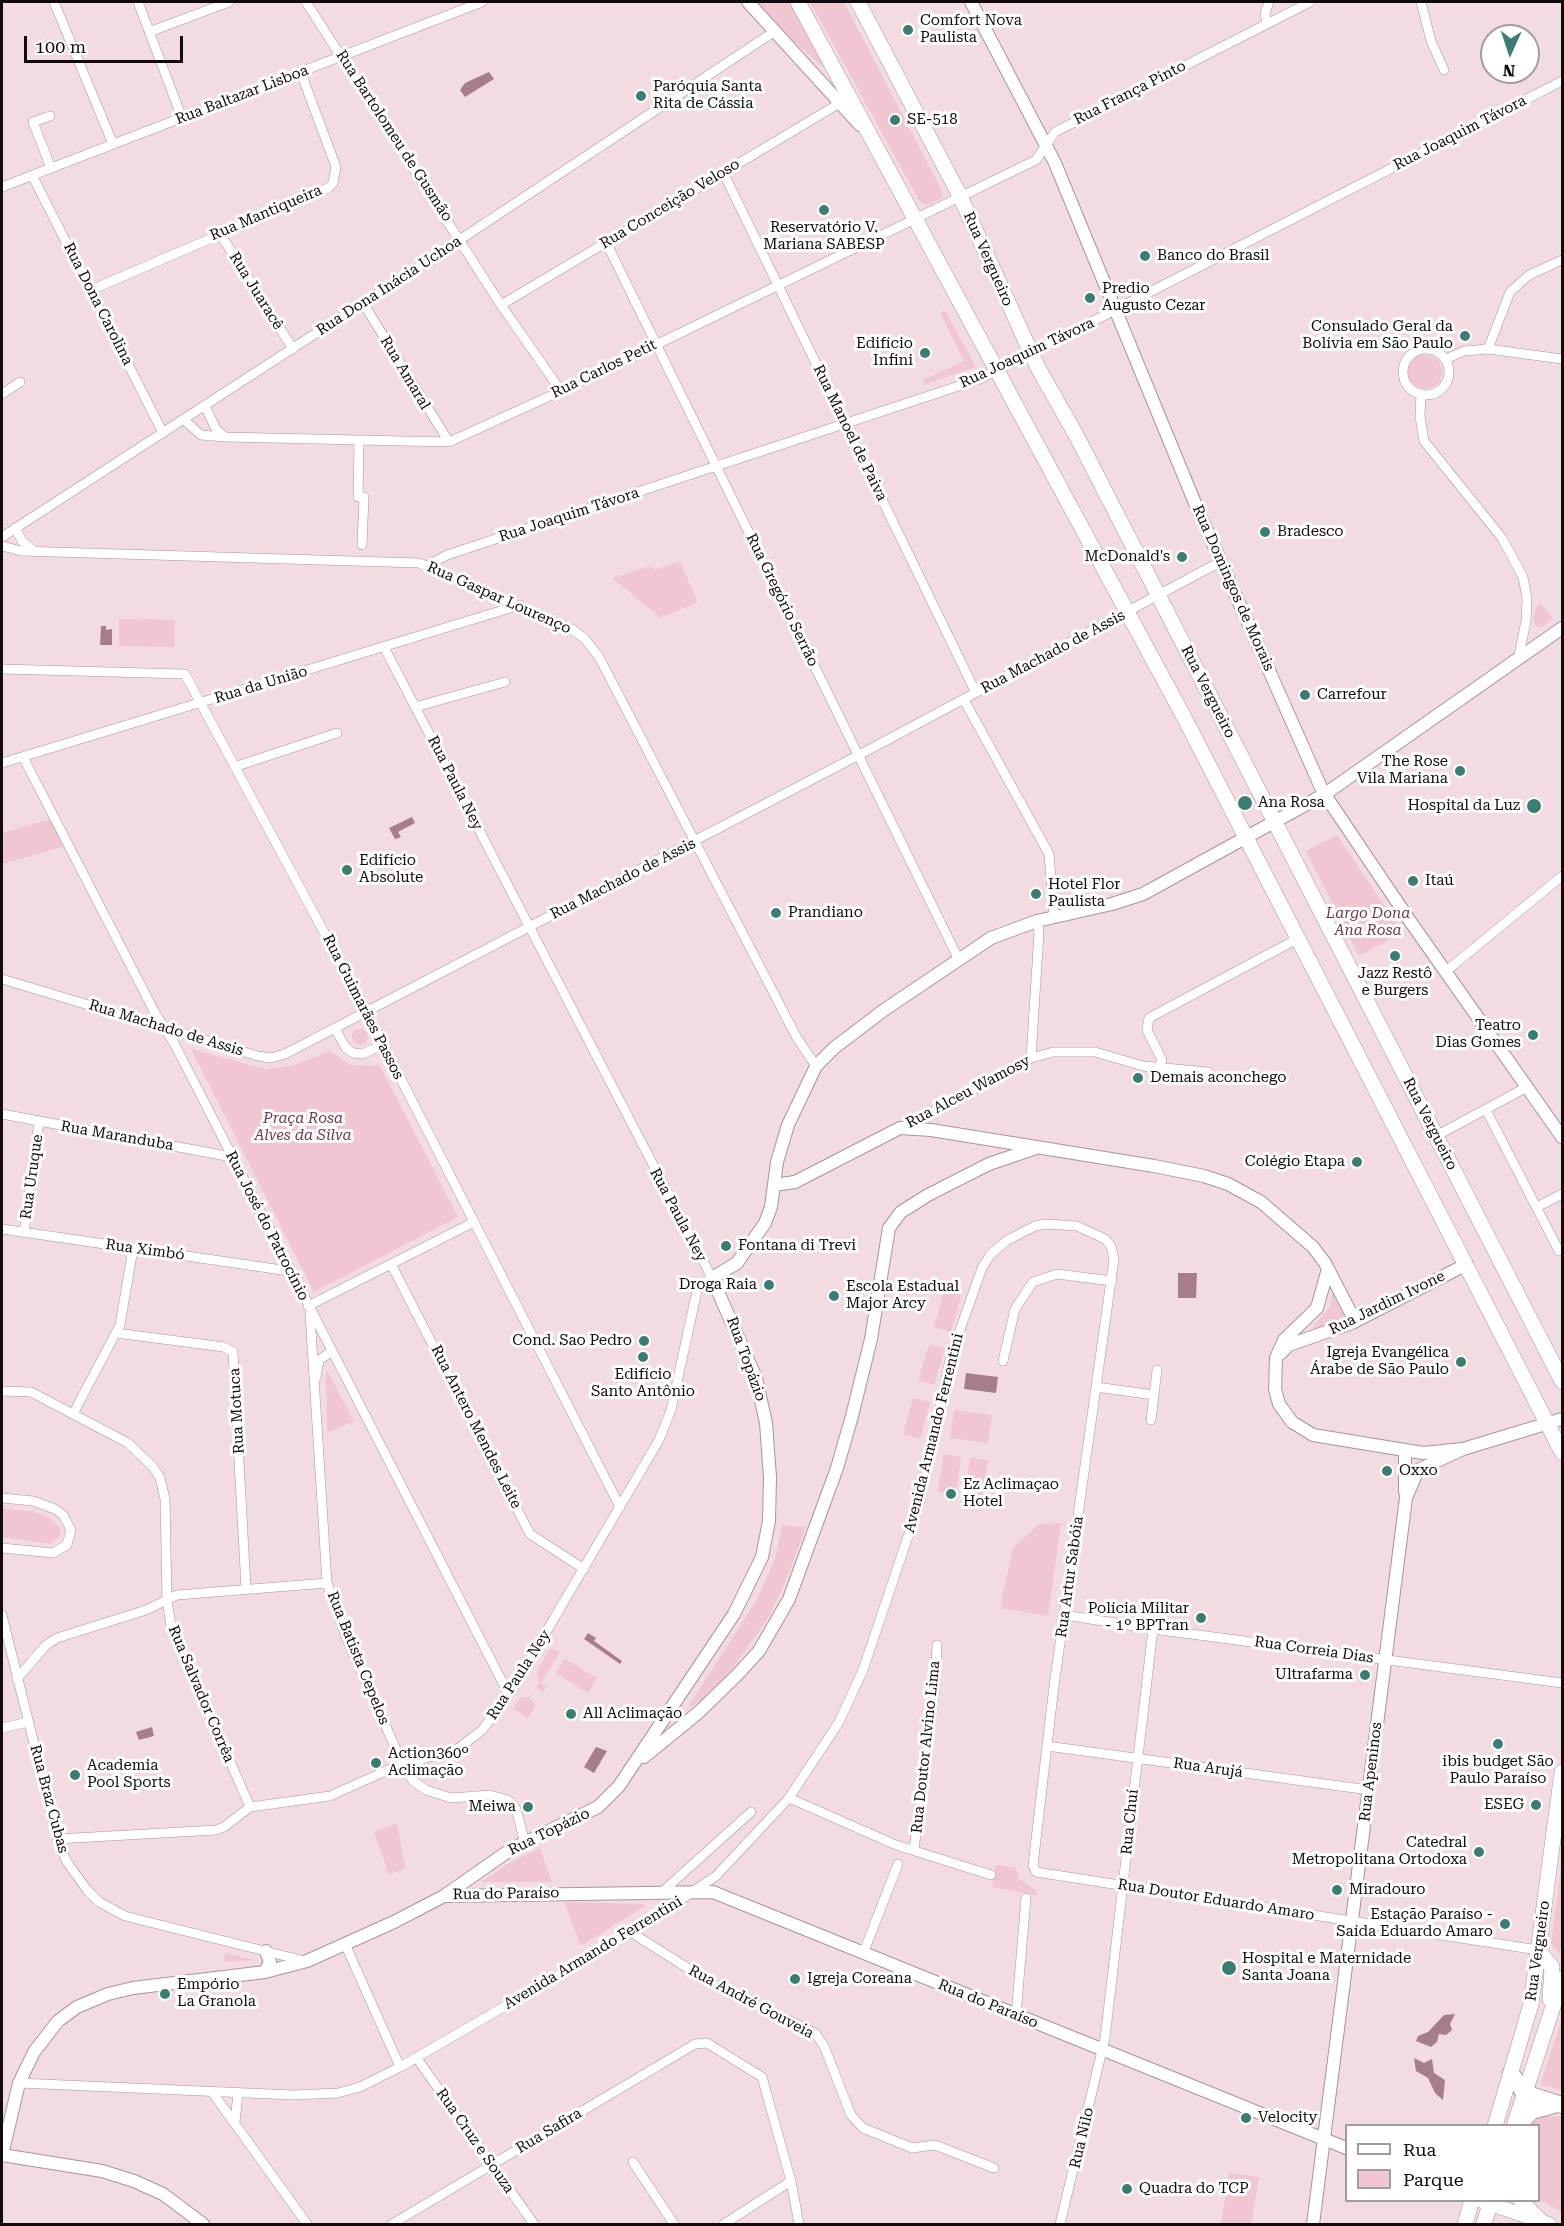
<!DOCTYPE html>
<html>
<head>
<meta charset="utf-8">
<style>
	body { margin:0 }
	#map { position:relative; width:1564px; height:2226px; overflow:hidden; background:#f2dce1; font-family:"Roboto Serif",serif }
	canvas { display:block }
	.frame { position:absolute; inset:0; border:3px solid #120b0d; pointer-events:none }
	.legend { position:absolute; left:1345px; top:2124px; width:195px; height:78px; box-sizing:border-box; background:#fff; border:2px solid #a09d9e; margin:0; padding:8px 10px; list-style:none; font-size:18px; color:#120b0d }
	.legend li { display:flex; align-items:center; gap:12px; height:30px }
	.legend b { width:30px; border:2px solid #a09d9e }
	.north { position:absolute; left:1480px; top:24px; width:60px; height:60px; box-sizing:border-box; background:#fff; border:2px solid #a09d9e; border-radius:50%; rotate:183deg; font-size:16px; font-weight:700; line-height:24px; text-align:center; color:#120b0d }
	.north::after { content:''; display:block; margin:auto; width:21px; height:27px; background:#3a7e72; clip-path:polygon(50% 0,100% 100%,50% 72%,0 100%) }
	.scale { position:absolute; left:24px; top:36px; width:159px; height:27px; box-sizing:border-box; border:3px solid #120b0d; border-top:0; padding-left:8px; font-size:18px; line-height:21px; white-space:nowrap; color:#120b0d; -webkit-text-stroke:4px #fff; paint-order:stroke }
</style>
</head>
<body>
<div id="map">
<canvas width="1564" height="2226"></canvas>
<div class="frame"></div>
<ul class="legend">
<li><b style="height:8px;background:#fff"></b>Rua</li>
<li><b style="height:16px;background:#f0c6d1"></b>Parque</li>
</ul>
<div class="north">N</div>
<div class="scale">100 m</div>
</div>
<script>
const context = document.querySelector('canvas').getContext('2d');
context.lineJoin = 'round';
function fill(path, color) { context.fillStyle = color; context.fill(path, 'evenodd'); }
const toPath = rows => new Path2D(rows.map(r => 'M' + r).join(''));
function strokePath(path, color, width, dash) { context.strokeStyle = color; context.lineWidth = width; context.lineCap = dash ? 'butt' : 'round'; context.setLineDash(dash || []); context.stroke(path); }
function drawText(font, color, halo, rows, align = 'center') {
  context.font = font + ' "Roboto Serif",serif'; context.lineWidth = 6; context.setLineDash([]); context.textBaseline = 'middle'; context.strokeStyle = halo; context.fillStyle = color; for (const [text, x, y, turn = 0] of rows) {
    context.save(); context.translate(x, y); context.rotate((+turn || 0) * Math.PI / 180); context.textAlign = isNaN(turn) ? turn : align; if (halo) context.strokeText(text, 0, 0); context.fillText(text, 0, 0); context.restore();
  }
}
fill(toPath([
	[751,2,792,2,824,68,764,15],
	[810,2,844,2,943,193,941,199,926,205,920,202],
	[945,310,976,367,925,384,923,380,964,361,940,313],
	'1408 372a17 17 0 1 1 34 0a17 17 0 1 1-34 0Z',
	[680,562,698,602,661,618,612,578,651,566,654,570],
	[1541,603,1553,619,1541,628,1536,626,1533,619,1536,607],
	[119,619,175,620,175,647,119,646],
	[51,819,65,846,2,864,2,833],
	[1337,835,1402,932,1359,956,1306,851],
	'352 1037a8 8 0 1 1 16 0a8 8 0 1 1-16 0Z',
	[191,1049,265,1069,291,1066,330,1051,350,1065,380,1066,458,1217,314,1292],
	[944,1291,961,1295,951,1332,934,1327],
	[1332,1293,1346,1319,1313,1329,1313,1326,1331,1306],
	[929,1344,945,1349,934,1385,918,1380],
	[326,1369,354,1421,327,1433],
	[913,1398,930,1402,920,1439,903,1434],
	[954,1410,992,1415,988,1443,950,1438],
	[944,1454,961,1457,956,1494,938,1491],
	[970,1458,988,1460,982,1498,965,1495],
	[2,1509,32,1511,50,1518,60,1528,60,1537,50,1544,2,1537],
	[1061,1523,1048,1616,1000,1608,1013,1548,1039,1524],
	[782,1525,806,1527,785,1583,768,1618,732,1669,701,1700,686,1710,756,1601,775,1559],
	[550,1649,560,1652,541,1683,547,1687,542,1692,537,1688,539,1681,536,1673],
	[565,1659,597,1678,588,1693,556,1673],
	[534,1691,529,1699,535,1703,535,1707,528,1718,513,1709,520,1698,529,1697],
	[397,1824,405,1868,389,1875,374,1832],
	[540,1848,552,1882,481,1882,506,1865],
	[1562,1860,1562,1945,1559,1954,1551,1944],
	[996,1865,1016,1868,1019,1879,1036,1890,1036,1895,992,1887],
	[564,1902,644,1904,645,1906,581,1946],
	[225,1953,245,1958,255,1960,224,1962],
	[1562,2019,1562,2090,1540,2085],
	[1543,2115,1562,2117,1562,2212,1539,2200,1538,2126,1528,2126],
	[1229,2173,1259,2177,1251,2224,1221,2224]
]), '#f0c6d1');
fill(toPath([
	[489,72,494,79,465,97,460,90,465,83],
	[101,626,106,626,106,630,112,629,112,645,100,645],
	[412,817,415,823,398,832,401,837,395,839,389,828],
	[1178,1273,1197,1273,1196,1298,1178,1298],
	[966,1373,998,1377,996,1393,964,1389],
	[588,1633,596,1638,594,1641,622,1661,620,1664,584,1639],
	[152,1727,154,1736,139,1740,136,1732],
	[596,1747,607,1751,594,1773,584,1767],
	[1455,2014,1450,2024,1452,2030,1446,2035,1439,2034,1437,2042,1431,2047,1416,2041,1418,2036,1428,2032,1444,2015],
	[1414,2058,1424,2063,1432,2059,1434,2073,1445,2080,1443,2100,1435,2093,1428,2078,1416,2071]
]), '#a57e89');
const minor = toPath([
	[54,2,113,144],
	[138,2,182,118],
	[306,2,501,305,561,391],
	[1421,2,1431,41,1444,70],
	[1267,23,1265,13,1269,2],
	[149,32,229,2],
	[50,116,33,122,51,168],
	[723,172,976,693],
	[32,175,163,433],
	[2,187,482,2],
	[219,232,293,349],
	[606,242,958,958],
	[91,290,328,188,333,183,336,167,301,73],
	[363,303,449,442],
	[501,305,840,103],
	'1403 372a23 23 0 1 1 46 0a23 23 0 1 1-46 0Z',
	[1488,349,1510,292,1529,275,1562,260],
	[1446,359,1464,351,1488,349,1562,359],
	[2,394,20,382],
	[1421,395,1420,416,1424,441,1502,538,1523,577,1527,598,1526,621,1518,660],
	[205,406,216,429,225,437,449,442,561,391,1036,160,1055,132,1310,2],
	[184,420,201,435,225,437],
	[359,441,358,497,364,497,362,545],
	[15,528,22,541,34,551],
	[2,537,461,239,775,31],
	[2,546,21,551,419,563,573,630,584,638,599,657,797,1038,816,1066],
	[428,565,447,555,980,379,1562,81],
	[2,669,185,674,361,1001,620,1507],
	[964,700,1049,854,1054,916],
	[415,707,505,682],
	[23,757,155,1013,174,1043,509,1695],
	[2,763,520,605],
	[237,766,337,733],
	[1445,972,1562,876],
	[2,979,258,1056,271,1058,285,1054,859,755,1220,562],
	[335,1029,346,1048,353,1053,362,1054,383,1045],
	[1031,1058,1039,932,1037,921],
	[1159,1067,1162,1060,1147,1030,1149,1018,1299,938],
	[1486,1110,1559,1251],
	[2,1114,232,1157],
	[902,1128,1031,1058,1053,1052,1095,1052,1143,1066,1208,1072],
	[1436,1136,1527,1087],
	[1537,1207,1562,1194],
	[2,1229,289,1271],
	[24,1233,39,1121],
	[391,1264,530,1534,584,1569],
	[308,1306,474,1222],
	[310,1314,327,1583,346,1637,403,1765,413,1781,426,1790,451,1798,490,1795,508,1800,516,1809,525,1843],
	[116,1333,224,1347,233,1352,246,1588],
	[1003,1361,1015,1309,1033,1282,1057,1274,1112,1281],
	[316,1377,319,1360,331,1352],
	[1096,1387,1154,1395],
	[2,1391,31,1392,128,1443,153,1467,160,1478,165,1499,167,1600,171,1626,250,1807],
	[73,1414,120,1325,133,1249],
	[1151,1420,1157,1370],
	[2,1498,33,1501,55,1509,63,1515,71,1530,67,1545,53,1553,2,1548],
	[2,1615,59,1844,67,1862,87,1890,99,1902,125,1916,305,1961],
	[1065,1615,1153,1629,1562,1683],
	[17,1679,46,1645,57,1638,146,1610,177,1595,327,1583],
	[2,1728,28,1722],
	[1047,1746,1369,1790],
	[789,1798,896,1845,991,1875],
	[57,1839,216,1830,224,1827,250,1807,330,1796,390,1769,459,1748,482,1730,509,1695,659,1440,671,1410,698,1286,712,1278,384,647],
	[914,1849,935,1689,937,1645],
	[662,1892,751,1812],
	[632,1933,713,1984,815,2033,824,2046,851,2115,863,2128,912,2148,935,2145,994,2168],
	[345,1944,400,2067],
	[863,1954,898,1864],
	[1016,2015,1026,1898],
	[416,2057,534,2224],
	[19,2083,293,2095,338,2093,360,2087,400,2067,626,1936,716,1876,789,1798,839,1722,863,1670,920,1501,951,1355,982,1268,990,1255,1006,1241,1035,1226,1046,1224,1077,1226,1105,1239,1111,1246,1114,1259,1054,1686,1033,1865,1036,1872,1538,1950],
	[212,2092,307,2224],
	[235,2122,238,2093],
	[633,2162,674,2224],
	[392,2224,695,2044,707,2043,762,2077,791,2181,799,2224],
	[724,2224,791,2181],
	[1060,2224,1105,2038,1153,1629]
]);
const tertiary = toPath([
	[748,2,860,125],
	[971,2,1055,163,1197,508,1323,792,1412,924,1562,1137],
	[774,1185,795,1182,900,1128,931,1130,1154,1166,1204,1176,1228,1184,1261,1202,1313,1247,1325,1263,1355,1321],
	[1328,1269,1317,1308,1284,1340,1276,1358,1275,1389,1279,1404,1292,1422,1313,1435,1423,1453,1463,1449,1562,1419],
	[1280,1354,1289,1345,1352,1323,1467,1264],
	[1405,1492,1405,1452],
	[644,1757,699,1712,737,1675,759,1651,789,1599,837,1468,852,1416,871,1339,889,1228,901,1212,928,1195,989,1164,1036,1148],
	[445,1896,713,1892,1346,2148],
	[265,1972,270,1962,266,1951],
	[2,2155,19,2083,34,2052,58,2021,77,2007,108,1994,133,1988,265,1972,307,1961,394,1922,444,1896,510,1850,598,1807,619,1786,734,1614,762,1557,769,1521,770,1477,766,1423,756,1378,712,1278,737,1263,765,1223,771,1207,777,1162,788,1125,816,1066,834,1048,884,1010,991,938,1037,921,1112,904,1143,894,1325,794,1562,628],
	[2,2155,102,2171,134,2181,163,2194,203,2224],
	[1313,2224,1406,1498,1418,1470,1463,1449]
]);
const secondary = toPath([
	[1479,2200,1549,2224],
	[1520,2200,1542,2221]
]);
const primary = toPath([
	[798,2,1185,719,1562,1452],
	[858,2,960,196,1037,366,1075,433,1562,1381],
	[1538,1950,1552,1967,1550,1999],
	[1495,2126,1531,2004,1562,1772],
	[1514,2126,1562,1979],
	[1465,2224,1472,2200],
	[1484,2224,1491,2200]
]);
const trunk = toPath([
	[1511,2073,1524,2093,1562,2105],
	[1517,2126,1532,2111,1557,2104]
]);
strokePath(minor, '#a9949a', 10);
strokePath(tertiary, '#a9949a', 14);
strokePath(secondary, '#a9949a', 15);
strokePath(primary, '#a9949a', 16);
strokePath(trunk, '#a9949a', 18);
strokePath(minor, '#fff', 9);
strokePath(tertiary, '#fff', 12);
strokePath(secondary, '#fff', 14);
strokePath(primary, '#fff', 15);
strokePath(trunk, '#fff', 16);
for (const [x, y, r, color] of [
	[908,30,6,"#3a7e72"],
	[641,96,6,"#3a7e72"],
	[895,120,6,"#3a7e72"],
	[824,210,6,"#3a7e72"],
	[1145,256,6,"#3a7e72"],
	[1090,298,6,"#3a7e72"],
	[1465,336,6,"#3a7e72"],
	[925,353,6,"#3a7e72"],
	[1265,532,6,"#3a7e72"],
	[1182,557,6,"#3a7e72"],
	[1305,695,6,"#3a7e72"],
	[1460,771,6,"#3a7e72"],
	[1245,803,8,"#3a7e72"],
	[1534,806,8,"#3a7e72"],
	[347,870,6,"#3a7e72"],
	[1413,881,6,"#3a7e72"],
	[1036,894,6,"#3a7e72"],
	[776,913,6,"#3a7e72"],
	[1395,956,6,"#3a7e72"],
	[1533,1035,6,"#3a7e72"],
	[1138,1078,6,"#3a7e72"],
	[1357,1162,6,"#3a7e72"],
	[726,1246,6,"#3a7e72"],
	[769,1285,6,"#3a7e72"],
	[834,1296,6,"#3a7e72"],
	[644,1341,6,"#3a7e72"],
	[643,1357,6,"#3a7e72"],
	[1461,1362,6,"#3a7e72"],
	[1387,1471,6,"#3a7e72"],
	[951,1494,6,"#3a7e72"],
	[1201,1618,6,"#3a7e72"],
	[1365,1675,6,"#3a7e72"],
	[571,1714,6,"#3a7e72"],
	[1498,1744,6,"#3a7e72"],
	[376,1763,6,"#3a7e72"],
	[75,1775,6,"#3a7e72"],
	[1536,1805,6,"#3a7e72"],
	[528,1807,6,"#3a7e72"],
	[1479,1852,6,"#3a7e72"],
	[1337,1890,6,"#3a7e72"],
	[1505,1924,6,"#3a7e72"],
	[1229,1968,8,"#3a7e72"],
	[795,1979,6,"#3a7e72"],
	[165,1994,6,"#3a7e72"],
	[1246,2118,6,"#3a7e72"],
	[1127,2189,6,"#3a7e72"]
]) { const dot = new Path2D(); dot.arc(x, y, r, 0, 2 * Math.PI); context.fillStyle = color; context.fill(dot); strokePath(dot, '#fff', 2); }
drawText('15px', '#120b0d', '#fff', [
	["Comfort Nova",920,21],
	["Paulista",920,38],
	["Paróquia Santa",653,87],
	["Rita de Cássia",653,104],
	["SE-518",907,120],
	["Reservatório V.",824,228,"center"],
	["Mariana SABESP",824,245,"center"],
	["Banco do Brasil",1157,256],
	["Predio",1102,289],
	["Augusto Cezar",1102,306],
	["Consulado Geral da",1453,327,"right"],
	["Bolívia em São Paulo",1453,344,"right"],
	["Edifício",913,344,"right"],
	["Infini",913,361,"right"],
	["Bradesco",1277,532],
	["McDonald's",1170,557,"right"],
	["Carrefour",1317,695],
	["The Rose",1448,762,"right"],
	["Vila Mariana",1448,779,"right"],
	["Ana Rosa",1258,803],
	["Hospital da Luz",1520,806,"right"],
	["Edifício",359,861],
	["Absolute",359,878],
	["Itaú",1425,881],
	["Hotel Flor",1048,885],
	["Paulista",1048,902],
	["Prandiano",788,913],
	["Jazz Restô",1395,974,"center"],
	["e Burgers",1395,991,"center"],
	["Teatro",1521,1026,"right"],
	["Dias Gomes",1521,1043,"right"],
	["Demais aconchego",1150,1078],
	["Colégio Etapa",1345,1162,"right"],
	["Fontana di Trevi",738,1246],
	["Droga Raia",757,1285,"right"],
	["Escola Estadual",846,1287],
	["Major Arcy",846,1304],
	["Cond. Sao Pedro",632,1341,"right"],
	["Igreja Evangélica",1449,1353,"right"],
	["Árabe de São Paulo",1449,1370,"right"],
	["Edifício",643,1375,"center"],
	["Santo Antônio",643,1392,"center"],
	["Oxxo",1399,1471],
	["Ez Aclimaçao",963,1485],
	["Hotel",963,1502],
	["Polícia Militar",1189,1609,"right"],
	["- 1º BPTran",1189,1626,"right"],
	["Ultrafarma",1353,1675,"right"],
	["All Aclimação",583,1714],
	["Action360º",388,1754],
	["Aclimação",388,1771],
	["ibis budget São",1498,1762,"center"],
	["Paulo Paraíso",1498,1779,"center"],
	["Academia",87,1766],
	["Pool Sports",87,1783],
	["ESEG",1524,1805,"right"],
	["Meiwa",516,1807,"right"],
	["Catedral",1467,1843,"right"],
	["Metropolitana Ortodoxa",1467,1860,"right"],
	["Miradouro",1349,1890],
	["Estação Paraíso -",1493,1915,"right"],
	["Saída Eduardo Amaro",1493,1932,"right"],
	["Hospital e Maternidade",1242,1959],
	["Santa Joana",1242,1976],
	["Igreja Coreana",807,1979],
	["Empório",177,1985],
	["La Granola",177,2002],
	["Velocity",1258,2118],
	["Quadra do TCP",1139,2189]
], 'left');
drawText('15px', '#120b0d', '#fff', [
	["Rua França Pinto",1130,93,-27],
	["Rua Baltazar Lisboa",242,95,-21],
	["Rua Joaquim Távora",1460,133,-27],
	["Rua Bartolomeu de Gusmão",394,136,57],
	["Rua Conceição Veloso",670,204,-31],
	["Rua Mantiqueira",266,213,-23],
	["Rua Vergueiro",988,259,66],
	["Rua Dona Inácia Uchoa",389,286,-33],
	["Rua Juaracê",256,291,58],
	["Rua Dona Carolina",98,304,63],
	["Rua Joaquim Távora",1027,353,-25],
	["Rua Carlos Petit",604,369,-26],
	["Rua Amaral",405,373,59],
	["Rua Manoel de Paiva",850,433,64],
	["Rua Joaquim Távora",569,515,-18],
	["Rua Domingos de Morais",1233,588,66],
	["Rua Gaspar Lourenço",499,598,24],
	["Rua Gregório Serrão",782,600,64],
	["Rua Machado de Assis",1053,652,-28],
	["Rua da União",261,685,-17],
	["Rua Vergueiro",1208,692,63],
	["Rua Paula Ney",455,783,63],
	["Rua Machado de Assis",623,879,-27],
	["Rua Guimarães Passos",363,1007,63],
	["Rua Machado de Assis",166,1028,17],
	["Rua Alceu Wamosy",968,1092,-28],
	["Rua Vergueiro",1430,1124,63],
	["Rua Maranduba",117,1136,10],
	["Rua Uruque",32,1177,-82],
	["Rua Paula Ney",678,1215,62],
	["Rua José do Patrocínio",267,1226,63],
	["Rua Ximbó",145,1250,8],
	["Rua Jardim Ivone",1387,1303,-26],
	["Rua Topázio",746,1359,70],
	["Rua Motuca",237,1411,-93],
	["Rua Antero Mendes Leite",476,1427,63],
	["Avenida Armando Ferrentini",934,1433,-76],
	["Rua Artur Sabóia",1070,1577,-82],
	["Rua Correia Dias",1314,1650,8],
	["Rua Batista Cepelos",358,1658,68],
	["Rua Paula Ney",519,1675,-57],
	["Rua Salvador Corrêa",201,1694,67],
	["Rua Doutor Alvino Lima",926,1747,-84],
	["Rua Arujá",1208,1768,8],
	["Rua Apeninos",1371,1772,-83],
	["Rua Braz Cubas",49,1799,75],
	["Rua Chuí",1130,1822,-84],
	["Rua Topázio",549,1832,-26],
	["Rua do Paraíso",506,1894,-1],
	["Rua Doutor Eduardo Amaro",1216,1900,9],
	["Rua Vergueiro",1538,1951,-82],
	["Avenida Armando Ferrentini",593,1953,-31],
	["Rua André Gouveia",751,2002,28],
	["Rua do Paraíso",988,2004,22],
	["Rua Safira",549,2131,-31],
	["Rua Nilo",1082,2138,-77],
	["Rua Cruz e Souza",475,2141,55]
]);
drawText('italic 15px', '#713a4c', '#fff', [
	["Largo Dona",1368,914],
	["Ana Rosa",1368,931],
	["Praça Rosa",303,1119],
	["Alves da Silva",303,1136]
]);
</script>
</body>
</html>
